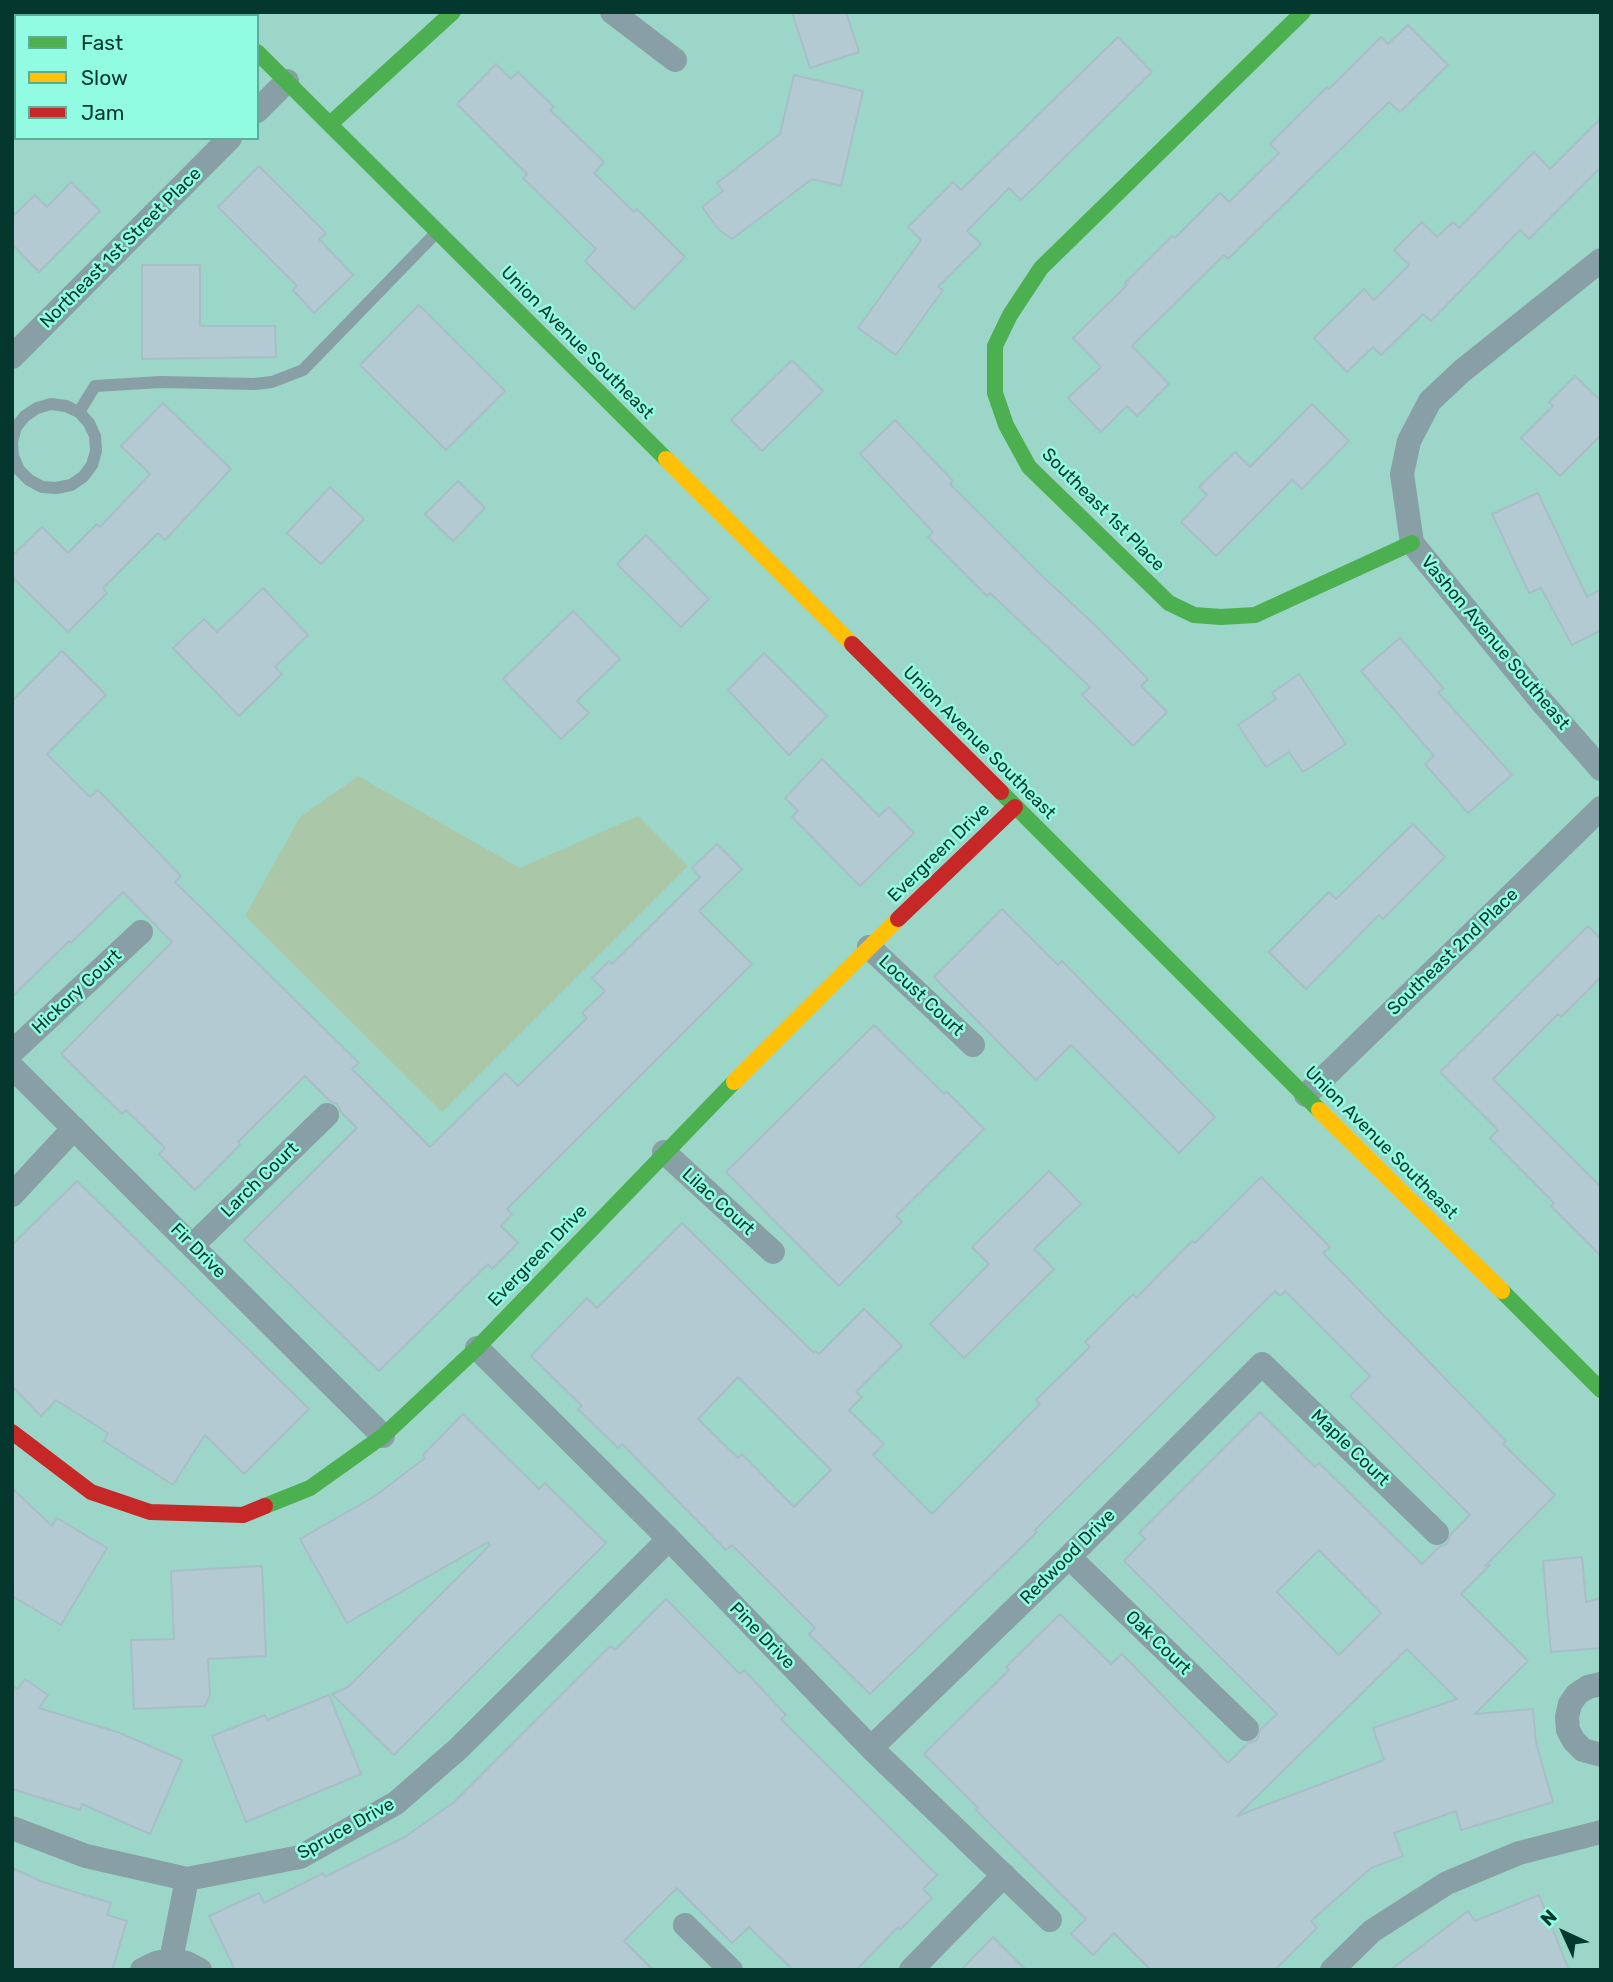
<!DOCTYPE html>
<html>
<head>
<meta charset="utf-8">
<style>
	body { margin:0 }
	#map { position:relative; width:1613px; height:1982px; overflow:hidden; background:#9cd6c8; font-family:Rubik,sans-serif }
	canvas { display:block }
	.frame { position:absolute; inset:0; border:14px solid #04372d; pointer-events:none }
	.legend { position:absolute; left:14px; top:14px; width:245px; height:126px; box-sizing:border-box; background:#91fce2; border:2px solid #59ad9a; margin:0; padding:9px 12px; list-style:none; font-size:21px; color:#04372d }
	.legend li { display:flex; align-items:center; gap:14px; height:35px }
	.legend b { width:35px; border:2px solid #59ad9a }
	.north { position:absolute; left:1529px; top:1898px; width:70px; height:70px; -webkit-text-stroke:5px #91fce2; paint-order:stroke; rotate:315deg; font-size:19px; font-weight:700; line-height:28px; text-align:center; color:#04372d }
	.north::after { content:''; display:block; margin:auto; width:24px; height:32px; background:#04372d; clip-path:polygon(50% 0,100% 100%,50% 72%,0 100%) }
</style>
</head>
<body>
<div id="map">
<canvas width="1613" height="1982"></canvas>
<div class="frame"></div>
<ul class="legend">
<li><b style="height:9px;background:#4caf50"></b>Fast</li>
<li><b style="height:9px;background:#ffc107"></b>Slow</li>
<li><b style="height:9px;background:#c62828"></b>Jam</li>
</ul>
<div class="north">N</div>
</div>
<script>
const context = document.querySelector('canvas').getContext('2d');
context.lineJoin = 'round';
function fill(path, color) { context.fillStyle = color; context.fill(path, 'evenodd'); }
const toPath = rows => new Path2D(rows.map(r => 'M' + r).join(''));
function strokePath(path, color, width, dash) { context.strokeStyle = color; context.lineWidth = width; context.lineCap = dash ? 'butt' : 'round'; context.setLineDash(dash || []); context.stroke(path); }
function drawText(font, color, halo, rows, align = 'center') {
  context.font = font + ' Rubik,sans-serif'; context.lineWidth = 5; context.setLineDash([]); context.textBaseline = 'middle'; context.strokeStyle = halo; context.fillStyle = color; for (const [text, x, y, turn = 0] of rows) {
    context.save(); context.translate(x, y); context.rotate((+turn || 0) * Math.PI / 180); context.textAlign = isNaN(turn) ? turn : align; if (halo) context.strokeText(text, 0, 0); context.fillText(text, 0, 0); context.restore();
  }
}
fill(toPath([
	[358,776,520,868,638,816,688,866,442,1112,245,916,300,817]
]), '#aac8a8');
const building = toPath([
	[792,12,846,12,859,52,810,68,792,12],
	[1408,25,1448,65,1400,112,1389,102,1228,259,1224,255,1132,346,1169,384,1137,416,1127,406,1101,432,1068,398,1101,367,1073,338,1127,285,1125,283,1172,236,1175,238,1220,193,1229,202,1279,153,1270,144,1327,87,1329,89,1381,37,1388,44,1408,25],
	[1118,37,1152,72,1021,200,1009,188,967,231,981,244,938,287,943,290,896,355,858,328,921,240,908,227,953,182,961,190,1118,37],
	[496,64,511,79,518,72,554,107,550,110,604,162,594,173,634,212,637,209,685,257,634,309,585,261,596,249,523,178,527,174,457,104,496,64],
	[794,75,863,91,841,186,812,179,732,239,719,230,702,207,723,191,717,183,780,134,794,75],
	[1601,118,1601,167,1529,239,1520,230,1431,321,1423,314,1381,355,1373,347,1347,372,1314,338,1364,289,1374,300,1409,265,1394,250,1422,222,1437,237,1453,222,1459,228,1534,152,1550,169,1601,118],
	[259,166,326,233,319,239,353,275,314,313,293,290,297,286,218,207,259,166],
	[71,182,100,211,39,272,12,244,12,217,35,195,47,207,71,182],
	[142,265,200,265,200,326,275,326,276,357,142,359,142,265],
	[419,305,505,391,446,450,360,365,419,305],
	[792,360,823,391,762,451,731,420,792,360],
	[1575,376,1601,401,1601,435,1560,476,1521,438,1553,406,1549,402,1575,376],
	[163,403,231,469,165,540,158,533,103,588,107,593,68,632,12,577,12,556,42,527,68,553,97,524,100,527,150,474,121,446,163,403],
	[1312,404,1349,441,1302,489,1292,480,1216,556,1181,522,1207,495,1199,487,1235,452,1250,467,1312,404],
	[895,420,953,481,950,484,1041,575,1093,623,1148,679,1141,686,1167,712,1133,746,1082,695,1090,687,990,593,987,596,928,537,933,532,860,454,895,420],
	[458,481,485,508,453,541,425,514,458,481],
	[330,487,364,519,321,564,287,533,330,487],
	[1538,493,1587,597,1601,589,1601,630,1572,645,1541,588,1529,593,1492,514,1538,493],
	[646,535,709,599,681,627,617,564,646,535],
	[263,588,308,635,275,667,282,674,239,716,173,648,204,619,217,632,263,588],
	[573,611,620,659,577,701,589,713,561,739,503,679,573,611],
	[1400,638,1443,688,1438,692,1512,775,1468,813,1425,764,1434,756,1361,671,1400,638],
	[62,651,106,695,47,754,90,797,98,790,181,876,175,882,359,1063,352,1069,430,1147,505,1073,518,1086,587,1018,582,1013,605,991,592,978,609,961,612,964,700,877,692,868,717,844,742,869,699,911,752,964,507,1209,512,1214,501,1226,518,1243,492,1269,488,1264,379,1371,244,1240,357,1128,341,1112,337,1104,330,1101,305,1076,238,1142,240,1145,195,1190,159,1154,165,1148,126,1110,122,1114,61,1054,172,942,123,892,71,943,69,941,12,997,12,701,62,651],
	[764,653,827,716,789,755,728,690,764,653],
	[1299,674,1346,744,1303,772,1289,752,1266,767,1238,725,1276,699,1272,693,1299,674],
	[822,759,879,816,889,807,914,833,860,886,792,817,798,811,785,798,822,759],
	[1413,824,1445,857,1383,919,1379,915,1306,989,1269,952,1329,892,1336,899,1413,824],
	[1002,909,1058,965,1062,961,1215,1117,1179,1153,1071,1045,1036,1080,934,977,1002,909],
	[1588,926,1601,939,1601,977,1561,1017,1558,1014,1493,1079,1601,1187,1601,1256,1551,1206,1554,1203,1490,1138,1498,1130,1440,1072,1588,926],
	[874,1025,944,1094,946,1091,984,1129,896,1216,902,1222,839,1286,726,1172,874,1025],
	[1049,1171,1081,1204,1034,1249,1054,1269,964,1358,930,1324,989,1264,972,1247,1049,1171],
	[1261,1177,1330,1247,1323,1253,1506,1441,1503,1444,1555,1495,1485,1566,1490,1565,1461,1594,1528,1661,1475,1714,1533,1709,1536,1743,1553,1802,1461,1830,1456,1811,1394,1833,1403,1856,1371,1868,1311,1921,1317,1928,1275,1970,1151,1970,1114,1933,1093,1955,1071,1934,1086,1919,976,1810,978,1808,924,1754,1009,1670,1006,1667,1060,1614,1111,1664,1122,1654,1228,1763,1248,1743,1257,1740,1261,1729,1277,1714,1124,1561,1145,1539,1139,1533,1260,1412,1315,1467,1319,1463,1422,1564,1439,1547,1447,1544,1451,1534,1470,1515,1350,1396,1370,1376,1285,1291,1280,1296,1275,1291,1035,1530,1037,1532,992,1576,870,1694,809,1634,815,1628,732,1545,726,1550,622,1444,618,1448,578,1409,582,1406,531,1356,587,1298,597,1308,682,1223,814,1353,815,1351,819,1354,864,1309,902,1346,856,1392,862,1397,849,1410,884,1444,873,1455,932,1514,1040,1404,1036,1400,1090,1347,1085,1342,1133,1294,1136,1298,1192,1241,1195,1243,1261,1177],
	[738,1377,831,1470,794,1507,742,1454,738,1458,698,1419,738,1377],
	[1319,1550,1381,1613,1339,1655,1277,1592,1319,1550],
	[1407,1649,1457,1699,1373,1728,1384,1760,1237,1816,1407,1649],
	[77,1181,309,1409,244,1474,205,1435,173,1485,104,1441,108,1433,56,1400,41,1416,12,1386,12,1245,77,1181],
	[463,1414,539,1489,545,1483,606,1543,394,1755,332,1694,348,1687,490,1545,488,1542,347,1623,300,1539,375,1496,425,1458,423,1455,463,1414],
	[12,1488,52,1526,57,1518,107,1548,61,1625,12,1596,12,1488],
	[1582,1557,1586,1602,1601,1598,1601,1648,1551,1652,1543,1561,1582,1557],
	[262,1566,266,1656,208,1659,210,1695,205,1706,134,1709,131,1640,174,1639,171,1571,262,1566],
	[666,1599,740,1674,744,1670,786,1715,781,1719,937,1875,923,1889,932,1898,900,1930,898,1927,856,1970,793,1970,749,1927,732,1943,677,1888,624,1941,653,1970,235,1970,209,1916,259,1893,264,1903,323,1873,325,1877,405,1837,454,1802,610,1646,615,1650,666,1599],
	[25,1679,48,1695,39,1708,120,1733,182,1760,150,1834,82,1804,80,1810,12,1789,12,1686,18,1689,25,1679],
	[329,1695,361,1774,246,1822,212,1736,265,1715,267,1720,329,1695],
	[12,1868,43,1882,111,1903,107,1915,127,1921,112,1970,12,1970,12,1868],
	[1539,1895,1569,1970,1390,1970,1468,1911,1475,1921,1539,1895],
	[993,1937,1026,1970,961,1970,993,1937]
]);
fill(building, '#b4cad3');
strokePath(building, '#a8bec6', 2);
strokePath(toPath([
	[79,412,95,386,161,382,254,384,272,382,303,370,435,234],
	[12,442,16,427,25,416,37,408,51,404,66,406,79,412,89,423,95,436,96,451,92,465,83,477,71,485,56,488,42,487,29,480,19,470,13,456,12,443]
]), '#889fa5', 12);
strokePath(toPath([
	[612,12,675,60],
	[257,111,287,81],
	[1601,260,1462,371,1430,401,1409,441,1402,474,1412,543,1541,701,1601,769],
	[12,357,230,138],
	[869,947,973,1045],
	[12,1052,141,932],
	[12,1067,383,1436],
	[1306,1095,1601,808],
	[664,1152,773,1252],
	[12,1195,74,1128],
	[192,1246,327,1115],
	[477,1348,669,1539,871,1748,1050,1920],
	[1069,1557,1247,1729],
	[1601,1684,1588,1687,1577,1694,1570,1704,1567,1717,1568,1730,1574,1741,1583,1750,1601,1755],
	[871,1748,1069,1557,1262,1364,1437,1533],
	[12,1828,86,1856,187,1879,300,1857,396,1803,459,1748,669,1539],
	[685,1925,731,1970],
	[171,1960,187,1879],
	[142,1970,156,1963,171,1960,187,1963,200,1970],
	[911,1970,1004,1875],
	[1332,1970,1372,1931,1447,1883,1519,1853,1601,1832]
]), '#889fa5', 24);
strokePath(toPath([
	[219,12,222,16],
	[1303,12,1041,268,1010,315,995,346,995,393,1006,425,1029,467,1169,603,1194,615,1221,617,1255,615,1412,543],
	[257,52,666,459],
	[330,124,453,12],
	[1001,792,1319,1110],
	[1502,1291,1601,1390],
	[265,1506,310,1488,383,1436,477,1348,734,1082]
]), '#4caf50', 16);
strokePath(toPath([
	[666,459,852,644],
	[734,1082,898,919],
	[1319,1110,1502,1291]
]), '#ffc107', 16);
strokePath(toPath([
	[852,644,1001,792],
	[898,919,1015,807],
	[12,1432,91,1492,150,1512,243,1515,265,1506]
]), '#c62828', 16);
drawText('18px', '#04372d', '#91fce2', [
	["Northeast 1st Street Place",121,248,-45],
	["Union Avenue Southeast",577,343,45],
	["Southeast 1st Place",1103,510,45],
	["Vashon Avenue Southeast",1495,643,50],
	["Union Avenue Southeast",979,743,45],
	["Evergreen Drive",939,853,-44],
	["Southeast 2nd Place",1453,952,-44],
	["Hickory Court",77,992,-43],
	["Locust Court",921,996,43],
	["Union Avenue Southeast",1381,1143,45],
	["Larch Court",260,1180,-44],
	["Lilac Court",718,1202,42],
	["Fir Drive",198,1251,45],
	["Evergreen Drive",538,1256,-46],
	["Maple Court",1350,1448,44],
	["Redwood Drive",1068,1557,-45],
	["Pine Drive",762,1636,46],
	["Oak Court",1158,1643,44],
	["Spruce Drive",346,1829,-29]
]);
</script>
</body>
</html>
